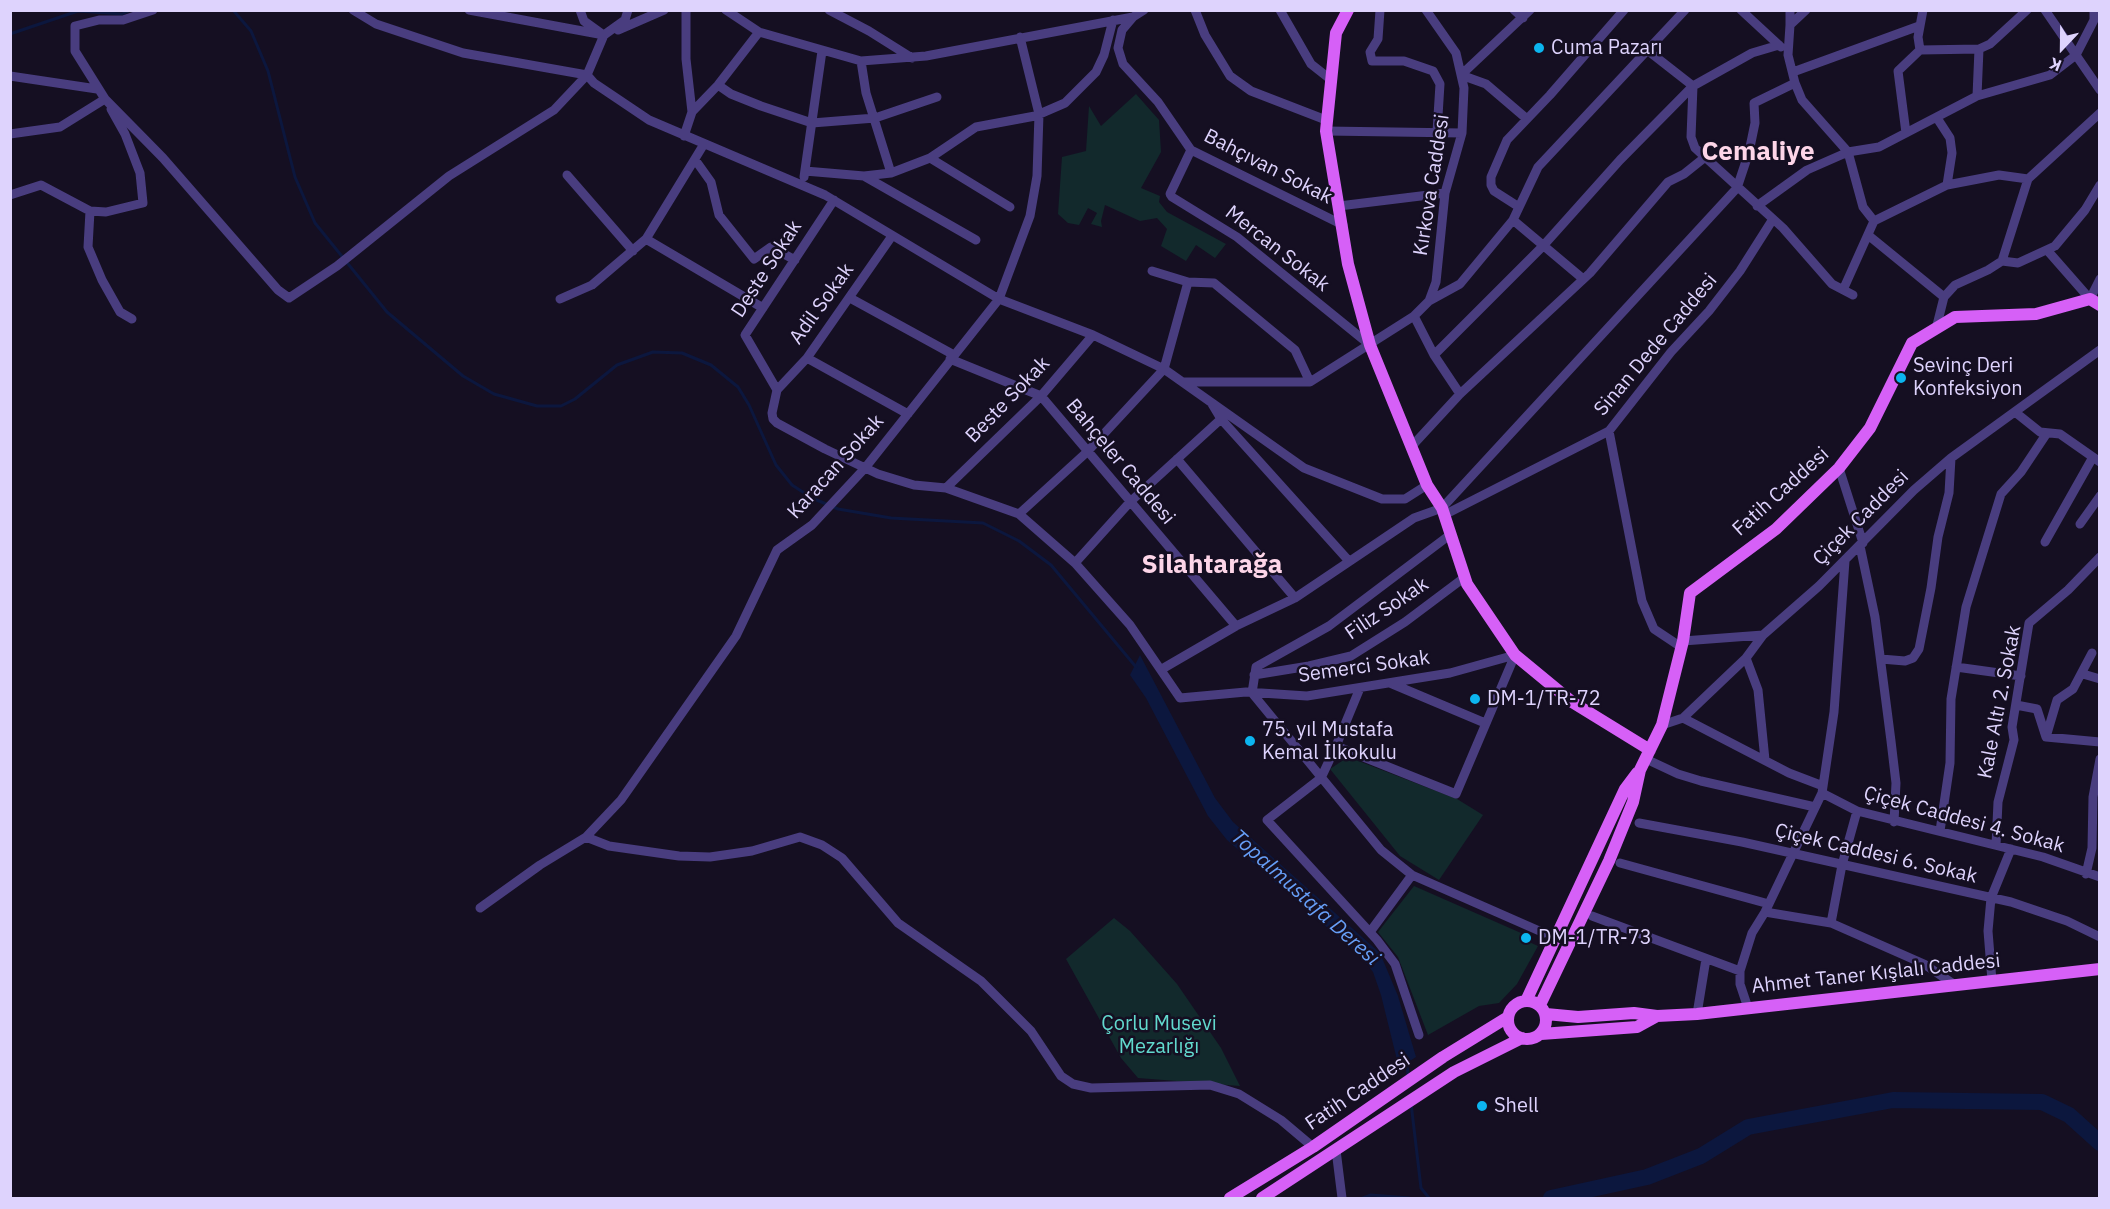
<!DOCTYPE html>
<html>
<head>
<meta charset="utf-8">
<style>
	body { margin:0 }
	#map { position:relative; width:2110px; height:1209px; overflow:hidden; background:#150f22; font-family:"IBM Plex Sans",sans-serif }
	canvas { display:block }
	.frame { position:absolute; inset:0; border:12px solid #ded3fd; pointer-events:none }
	.north { position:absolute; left:2032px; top:18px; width:60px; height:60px; -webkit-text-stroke:4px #150f22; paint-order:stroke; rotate:202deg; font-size:16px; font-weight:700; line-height:24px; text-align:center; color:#ded3fd }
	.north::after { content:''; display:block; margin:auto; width:21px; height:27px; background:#ded3fd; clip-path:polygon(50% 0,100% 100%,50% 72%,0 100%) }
</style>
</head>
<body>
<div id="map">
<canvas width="2110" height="1209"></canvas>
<div class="frame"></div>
<div class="north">K</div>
</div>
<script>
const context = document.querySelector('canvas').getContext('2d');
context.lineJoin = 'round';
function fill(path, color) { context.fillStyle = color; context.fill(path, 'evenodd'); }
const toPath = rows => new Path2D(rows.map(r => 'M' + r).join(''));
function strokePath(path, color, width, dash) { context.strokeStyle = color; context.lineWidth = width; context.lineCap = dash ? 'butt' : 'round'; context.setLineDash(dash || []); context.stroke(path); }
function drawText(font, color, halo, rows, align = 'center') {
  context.font = font + ' "IBM Plex Sans",sans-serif'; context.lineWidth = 5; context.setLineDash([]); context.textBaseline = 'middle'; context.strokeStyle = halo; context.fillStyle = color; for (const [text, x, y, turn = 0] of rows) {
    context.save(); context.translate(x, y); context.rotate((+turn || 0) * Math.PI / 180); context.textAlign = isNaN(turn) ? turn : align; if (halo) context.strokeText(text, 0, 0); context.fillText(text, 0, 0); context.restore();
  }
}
fill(toPath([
	[1136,94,1159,120,1161,152,1141,188,1160,196,1159,202,1167,212,1226,244,1215,258,1196,245,1186,261,1161,246,1167,229,1157,218,1140,221,1105,205,1101,221,1102,227,1091,224,1097,213,1088,208,1079,225,1068,223,1058,214,1062,157,1086,151,1089,106,1101,126],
	[1348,757,1457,799,1483,815,1439,880,1400,856,1330,769],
	[1414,886,1521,933,1520,938,1538,946,1517,984,1499,1003,1479,1006,1428,1035,1398,957,1378,932],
	[1114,918,1130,931,1177,984,1221,1048,1240,1086,1138,1078,1121,1058,1066,959]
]), '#12292c');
fill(toPath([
	[1140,655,1215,798,1233,822,1380,953,1398,996,1416,1057,1399,1068,1381,995,1373,972,1362,958,1227,840,1208,816,1146,698,1130,675]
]), '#0c173e');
strokePath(toPath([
	[233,10,251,31,268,71,295,177,315,223,387,312,463,376,494,394,537,406,561,406,575,399,617,365,653,352,682,353,711,365,738,387,749,405,776,465,792,485,812,498,838,509,891,518,983,523,1019,541,1051,565,1136,667],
	[10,34,78,11,122,14,131,10],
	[1407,1062,1408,1076],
	[1411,1103,1421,1188,1429,1198],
	[1363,1198,1371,1195,1409,1198]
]), '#0c173e', 3);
strokePath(toPath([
	[1551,1198,1647,1177,1701,1156,1748,1127,1893,1100,2042,1102,2069,1115,2100,1143]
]), '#0c173e', 16);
strokePath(toPath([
	[469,10,604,35,625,20,628,10],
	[580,10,584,21,602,34],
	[686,10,686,59,692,112],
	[726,10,759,32,861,61,926,56,1133,17,1144,10],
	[829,10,869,31,912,58],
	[1195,10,1205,35,1230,76,1251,91,1326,120],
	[1280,10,1311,64,1330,79],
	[1380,10,1378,39,1370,52,1372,61,1404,61,1433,71,1440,84,1437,132],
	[1514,10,1523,18],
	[1741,10,1781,47],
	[1806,10,1790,25,1788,55,1795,83,1802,100,1848,152,1863,207,1874,221],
	[2045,10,2100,90],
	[1133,17,1122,30,1118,48,1123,64,1158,102,1191,150,1343,225],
	[1790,25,1790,10],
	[618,30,664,10],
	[604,35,587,75,594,83,649,120,825,195,999,299,1093,335,1164,369,1304,468,1382,499,1405,499,1427,485],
	[1647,50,1693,86,1691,137,1695,148,1783,228,1832,284,1853,295],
	[1920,50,1979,49,1990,44,2027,10],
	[861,61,866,93,891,173],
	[1793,72,1919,26],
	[10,76,97,89],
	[718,85,731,94,761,106,812,123,875,118,937,97],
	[1977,96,1979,49],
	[105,99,163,158,278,290,289,298,337,266,449,176,554,110,587,75,463,53,376,24,353,10],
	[1937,118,1950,138,1952,153,1947,185],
	[1527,119,1486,84,1461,75,1530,10],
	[1326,131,1462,133],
	[1906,133,1898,71,1920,50,1918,37,1923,10],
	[10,134,60,127,105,99,75,51,75,26,99,20,123,20,153,10],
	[684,136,692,112,718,85,759,32],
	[1191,150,1170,194,1172,197,1237,237,1370,345],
	[930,158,1010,207],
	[696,161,711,182,719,215,754,259,771,247,795,260],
	[805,171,864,176,891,173,930,158,976,127,1035,116,1065,103,1096,72,1104,55,1113,20],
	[567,175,633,251],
	[864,176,976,240],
	[804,177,822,51],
	[10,195,41,185,90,211,106,212,143,203,140,173,125,134,111,109],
	[1339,206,1445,193],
	[1757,206,1807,170,1848,152,1879,147,1977,96,2050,75,2076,55,2094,20,2094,10],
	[1519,207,1494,191,1491,185,1491,177,1507,140,1550,95,1624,10],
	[90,211,88,247,102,280,120,312,132,319],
	[1513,220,1582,278],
	[1868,235,1944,297],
	[892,236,807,358,777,390,772,413,773,419,777,423,825,449,878,474,914,485,946,488,1019,514,1075,563,1130,625,1180,698,1246,692,1307,696,1450,673,1515,655],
	[646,239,763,308],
	[2047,250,2090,299],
	[2002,261,2018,263,2055,246,2085,210,2100,185],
	[1152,271,1188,282,1214,283,1295,350,1310,382],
	[1843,290,1874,221,1947,185,1999,175,2028,179],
	[850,298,954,355],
	[560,299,592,285,646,239,704,144],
	[2090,299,2100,279],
	[1429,301,1460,284,1513,220,1538,167,1685,10],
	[1414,316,1434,355,1460,394],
	[1937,325,1944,297,1955,285,1988,270,2002,261,2028,179,2100,113],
	[1434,355,1543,246,1620,160,1693,86,1752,53,1779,45],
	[807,358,908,414],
	[950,359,1041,396,1236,626],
	[1183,382,1310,382,1414,316,1429,301,1436,282,1445,193,1462,133,1464,88,1456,53,1426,10],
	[777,390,745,335,834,200],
	[1212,404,1221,419,1348,560],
	[2015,412,2040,432,2060,434,2100,462],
	[1609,431,1642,601,1654,629,1681,647],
	[1412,446,1460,394,1590,273,1668,182,1684,174,1704,158],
	[1177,459,1295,598],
	[1839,468,1863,543],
	[946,488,1041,396,1093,335],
	[1019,514,1087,452,1164,369,1188,282],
	[1444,515,1609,431,1671,352,1709,311,1740,271,1773,219],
	[2080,524,2100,496],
	[1451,534,1329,626,1256,667,1252,693,1381,850,1412,875,1544,933],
	[2045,542,2093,457],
	[1860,546,1875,617,1891,741,1896,783,1894,822],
	[1075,563,1130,502,1221,419],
	[1683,641,1763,635],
	[1746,658,1758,690,1765,760],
	[1881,659,1905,661,1913,658,1919,649,1931,588,1938,537,1949,493,1951,458],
	[1956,667,2021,676],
	[1162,669,1236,626,1295,598,1414,518,1442,508,1737,188,1749,152,1755,123,1754,103,1795,83],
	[2083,674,2100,679],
	[1254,675,1309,666,1351,656,1405,622,1465,577],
	[1390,683,1485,723],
	[1360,688,1336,746,1456,794,1515,655],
	[2016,705,2037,709,2046,737,2100,742],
	[1683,718,1789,773,1823,786],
	[1662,725,1683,718,1746,658,1763,635,1819,586,1914,490,1951,458,2100,350],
	[2046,737,2057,700,2073,689,2092,653],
	[1336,746,1321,778,1267,820,1377,940,1395,964,1419,1035],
	[1646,759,1678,774,1701,781,1815,807],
	[1822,793,1857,811,2043,857,2100,877],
	[1639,823,1742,842,2011,902,2067,921,2100,937],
	[1940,831,1950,763,1951,699,1966,607,2001,494,2021,472,2047,433],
	[586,837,609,846,679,856,710,857,752,851,800,837,822,845,842,858,898,923,981,981,1031,1031,1061,1076,1073,1084,1091,1088,1210,1085,1239,1094,1281,1120,1313,1147],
	[1996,845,1998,802,2014,740,2012,727,2029,623,2068,590,2100,557],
	[1620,863,1769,904],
	[2086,874,2092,848,2093,797,2100,759],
	[480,908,540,865,586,837,621,800,736,636,777,550,812,525,865,468,999,299,1030,216,1037,176,1039,114,1020,37],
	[1765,912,1831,923,1924,964,1955,985],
	[1592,916,1740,971],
	[1831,923,1842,865,1857,811],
	[1370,932,1412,875],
	[1992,981,1988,931,1991,898,2011,849],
	[1748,1008,1740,984,1740,971,1752,933,1765,912,1822,793,1834,712,1845,561],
	[1697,1014,1706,959],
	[1336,1150,1342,1198]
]), '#493d7f', 9);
strokePath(toPath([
	[1348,10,1336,33,1326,131,1348,264,1370,345,1427,485,1442,508,1467,584,1515,655,1572,702,1650,750],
	'1508 1020a19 19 0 1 1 38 0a19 19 0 1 1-38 0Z',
	[1526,1001,1625,789,1637,773],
	[1540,1005,1609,861,1633,802,1640,770,1662,725,1683,641,1690,593,1776,529,1839,468,1870,428,1912,343,1955,317,2036,314,2090,299,2100,305],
	[1546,1014,1578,1017,1634,1013,1657,1016,1697,1014,2100,969],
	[1541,1034,1637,1027,1657,1016],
	[1230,1198,1313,1147,1443,1057,1508,1017],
	[1262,1198,1454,1072,1522,1038]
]), '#d660f7', 12);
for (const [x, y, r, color] of [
	[1539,48,6,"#0cb5ef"],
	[1901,378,6,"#0cb5ef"],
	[1475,699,6,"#0cb5ef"],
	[1250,741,6,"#0cb5ef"],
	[1526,938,6,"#0cb5ef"],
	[1482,1106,6,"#0cb5ef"]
]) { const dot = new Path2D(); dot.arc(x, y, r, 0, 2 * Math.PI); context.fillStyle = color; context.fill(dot); strokePath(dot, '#150f22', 2); }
drawText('20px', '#ded3fd', '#150f22', [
	["Cuma Pazarı",1551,48],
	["Sevinç Deri",1913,366],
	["Konfeksiyon",1913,389],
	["DM-1/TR-72",1487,699],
	["75. yıl Mustafa",1262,730],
	["Kemal İlkokulu",1262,753],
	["DM-1/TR-73",1538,938],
	["Shell",1494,1106]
], 'left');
drawText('20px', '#ded3fd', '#150f22', [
	["Bahçıvan Sokak",1268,167,27],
	["Kırkova Caddesi",1432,185,-81],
	["Mercan Sokak",1277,249,38],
	["Deste Sokak",767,269,-57],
	["Adil Sokak",822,304,-54],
	["Sinan Dede Caddesi",1656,345,-50],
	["Beste Sokak",1008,400,-46],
	["Bahçeler Caddesi",1120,462,50],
	["Karacan Sokak",836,467,-48],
	["Fatih Caddesi",1781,492,-42],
	["Çiçek Caddesi",1861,518,-45],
	["Filiz Sokak",1387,609,-34],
	["Semerci Sokak",1364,667,-8],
	["Kale Altı 2. Sokak",2000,702,-79],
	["Çiçek Caddesi 4. Sokak",1964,820,15],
	["Çiçek Caddesi 6. Sokak",1876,854,13],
	["Ahmet Taner Kışlalı Caddesi",1876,974,-6],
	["Fatih Caddesi",1358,1092,-34]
]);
drawText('20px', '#62d9ce', '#150f22', [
	["Çorlu Musevi",1159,1024],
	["Mezarlığı",1159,1047]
]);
drawText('italic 21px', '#669ef7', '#150f22', [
	["Topalmustafa Deresi",1305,898,42]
]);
drawText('bold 26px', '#fdd5e8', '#150f22', [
	["Cemaliye",1758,152],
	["Silahtarağa",1212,565]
]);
</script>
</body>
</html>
